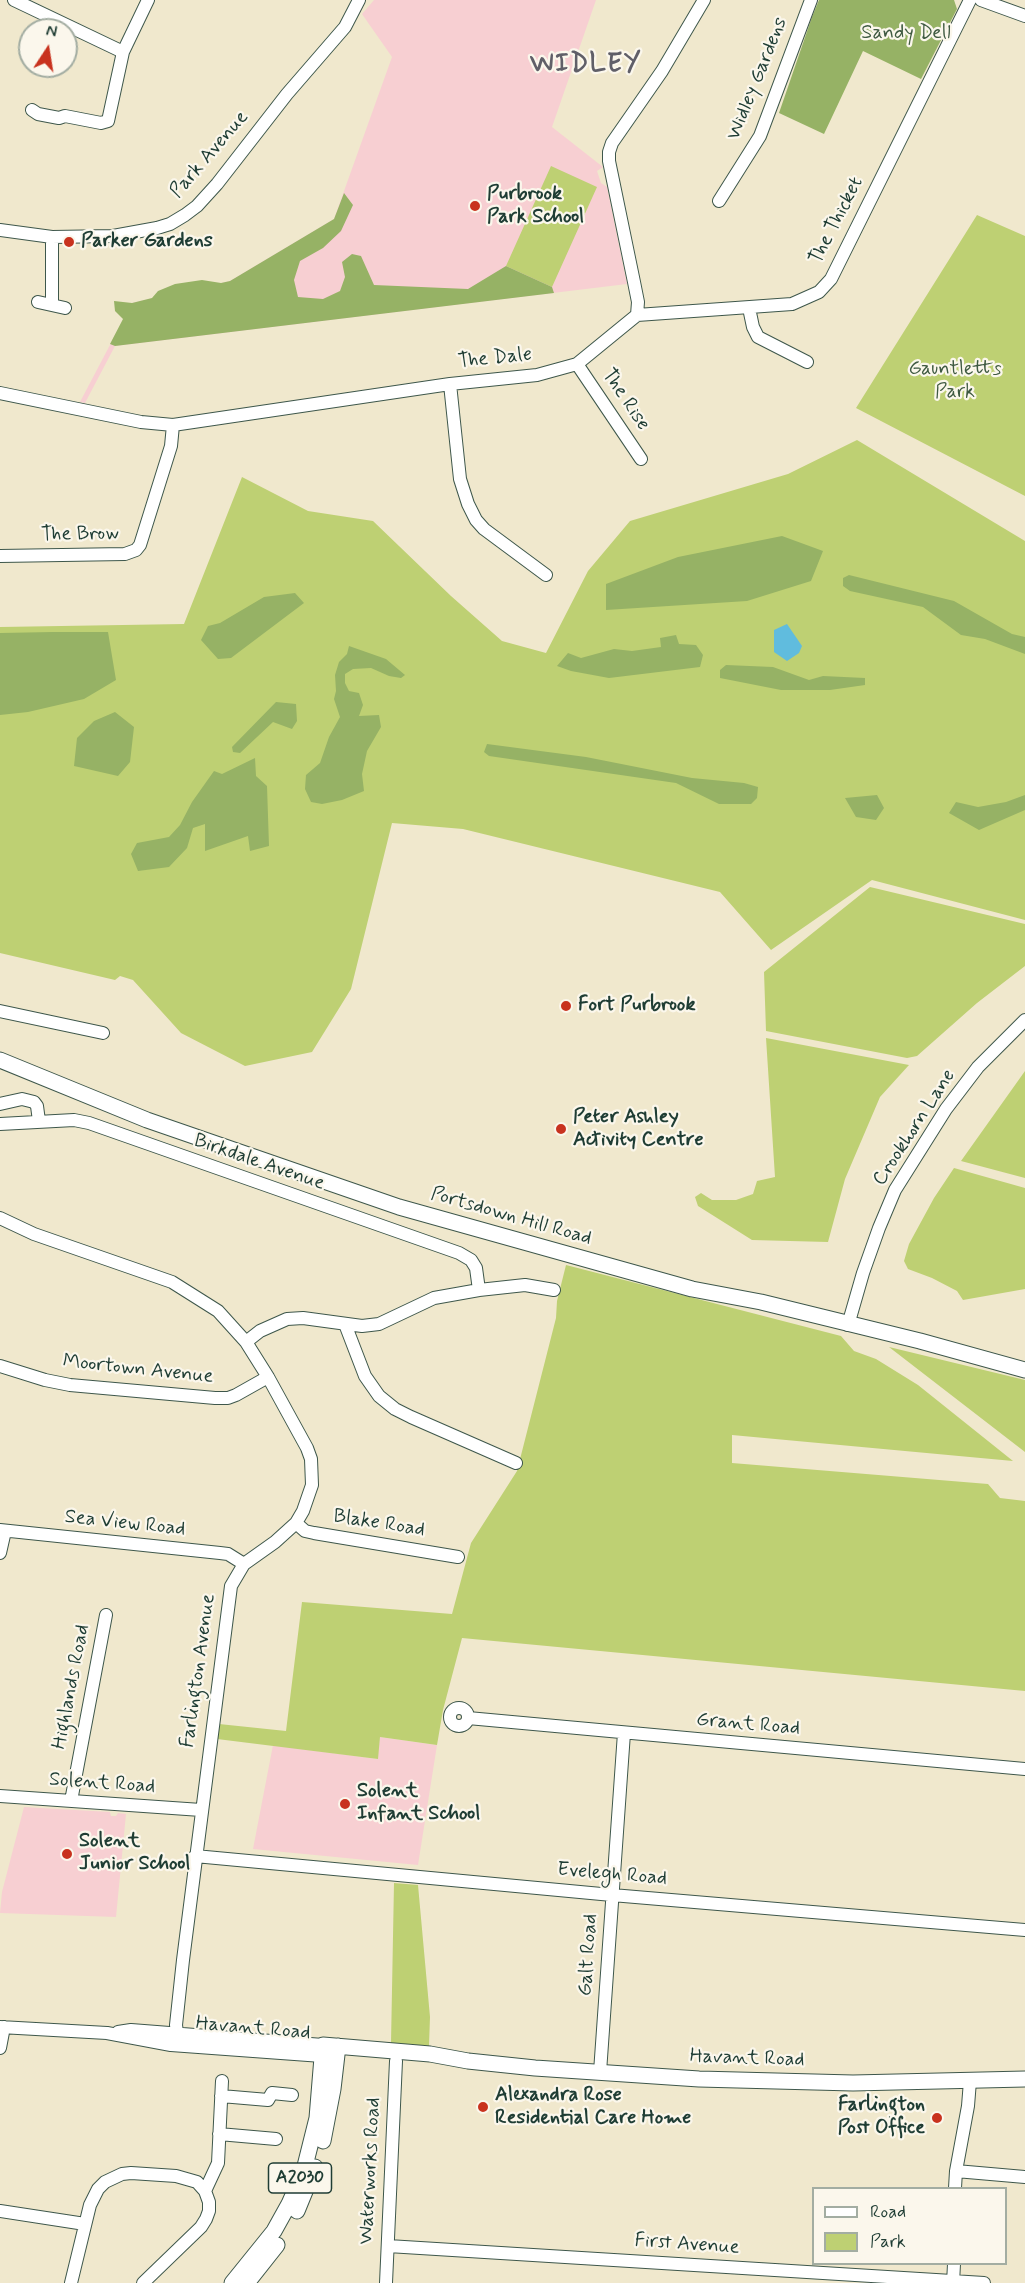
<!DOCTYPE html>
<html>
<head>
<meta charset="utf-8">
<style>
	body { margin:0 }
	#map { position:relative; width:1025px; height:2283px; overflow:hidden; background:#f0e8cd; font-family:Mynerve,sans-serif }
	canvas { display:block }
	.legend { position:absolute; left:812px; top:2187px; width:195px; height:78px; box-sizing:border-box; background:#fbf7ec; border:2px solid #a3ada2; margin:0; padding:8px 10px; list-style:none; font-size:18px; color:#1f3d34 }
	.legend li { display:flex; align-items:center; gap:12px; height:30px }
	.legend b { width:30px; border:2px solid #a3ada2 }
	.north { position:absolute; left:18px; top:18px; width:60px; height:60px; box-sizing:border-box; background:#fbf7ec; border:2px solid #a3ada2; border-radius:50%; rotate:12deg; font-size:16px; font-weight:700; line-height:24px; text-align:center; color:#1f3d34 }
	.north::after { content:''; display:block; margin:auto; width:21px; height:27px; background:#c8321e; clip-path:polygon(50% 0,100% 100%,50% 72%,0 100%) }
</style>
</head>
<body>
<div id="map">
<canvas width="1025" height="2283"></canvas>
<ul class="legend">
<li><b style="height:8px;background:#fff"></b>Road</li>
<li><b style="height:16px;background:#bed073"></b>Park</li>
</ul>
<div class="north">N</div>
</div>
<script>
const context = document.querySelector('canvas').getContext('2d');
context.lineJoin = 'round';
function fill(path, color) { context.fillStyle = color; context.fill(path, 'evenodd'); }
const toPath = rows => new Path2D(rows.map(r => 'M' + r).join(''));
function strokePath(path, color, width, dash) { context.strokeStyle = color; context.lineWidth = width; context.lineCap = dash ? 'butt' : 'round'; context.setLineDash(dash || []); context.stroke(path); }
function drawText(font, color, halo, rows, align = 'center') {
  context.font = font + ' Mynerve,sans-serif'; context.lineWidth = 4.5; context.setLineDash([]); context.textBaseline = 'middle'; context.strokeStyle = halo; context.fillStyle = color; for (const [text, x, y, turn = 0] of rows) {
    context.save(); context.translate(x, y); context.rotate((+turn || 0) * Math.PI / 180); context.textAlign = isNaN(turn) ? turn : align; if (halo) context.strokeText(text, 0, 0); context.fillText(text, 0, 0); context.restore();
  }
}
fill(toPath([
	[374,0,596,0,552,127,603,167,597,171,601,183,607,187,627,284,115,346,85,403,80,402,132,303,230,281,334,219,392,57,362,14],
	[380,1737,437,1745,418,1865,253,1849,273,1745,377,1759],
	[24,1807,110,1812,111,1816,116,1816,118,1813,126,1814,116,1917,0,1913,2,1892]
]), '#f7cfd2');
fill(toPath([
	[551,166,597,187,552,287,506,266],
	[977,215,1025,236,1025,496,856,408],
	[857,440,1025,541,1025,920,872,880,771,950,720,892,463,829,392,823,351,989,312,1052,245,1066,181,1033,133,980,120,976,115,980,0,953,0,627,184,624,242,477,308,511,373,521,451,596,502,641,546,653,588,571,630,521,788,474],
	[870,887,1025,924,1025,966,977,1003,917,1056,907,1058,766,1031,764,972],
	[766,1038,909,1065,880,1097,845,1179,828,1242,752,1240,698,1206,695,1197,701,1193,712,1200,736,1200,753,1194,757,1181,775,1177],
	[1025,1071,1025,1178,961,1161],
	[954,1168,1025,1188,1025,1289,963,1300,957,1291,932,1278,908,1269,904,1261,909,1244,934,1198],
	[566,1265,841,1336,854,1351,876,1359,918,1385,1013,1461,732,1435,732,1463,988,1484,1000,1498,1025,1501,1025,1691,462,1638,443,1710,437,1745,380,1737,378,1759,217,1739,219,1724,286,1731,302,1602,452,1614,471,1543,517,1471,556,1318,557,1301],
	[889,1347,1025,1380,1025,1452],
	[394,1883,418,1885,430,2017,429,2046,391,2043]
]), '#bed073');
fill(toPath([
	[819,0,954,0,957,9,921,79,863,51,824,134,779,113,812,17],
	[344,193,353,205,341,231,323,248,300,261,294,280,298,297,323,299,340,291,345,277,342,262,352,254,361,256,374,285,468,289,506,266,552,287,554,293,115,346,110,344,123,319,115,311,114,301,132,303,152,298,158,291,175,284,202,280,221,283,230,281,334,219],
	[782,536,823,551,811,581,747,601,606,610,606,584,678,557],
	[849,575,954,601,1012,634,1025,637,1025,654,985,639,961,635,923,607,850,591,843,586,843,578],
	[295,593,304,603,231,658,218,659,201,640,208,626,220,623,264,597],
	[53,632,108,632,116,680,84,699,28,712,0,715,0,633],
	[676,635,679,644,696,645,703,655,700,667,609,678,571,671,557,666,568,653,581,658,614,649,632,651,661,647,660,638],
	[349,646,386,659,405,675,401,678,389,676,371,668,353,669,345,674,345,683,349,691,359,693,363,705,359,716,379,715,381,727,367,751,362,774,364,791,342,800,322,804,311,802,305,789,306,775,320,763,329,737,340,717,334,699,336,691,335,675,339,662,347,654],
	[726,665,773,667,809,680,823,676,865,678,865,685,830,690,781,690,720,678,720,670],
	[276,702,296,704,297,721,292,729,273,722,240,753,233,752,232,747],
	[115,712,134,727,130,762,118,776,74,766,77,738,94,721],
	[487,744,586,757,692,778,744,783,758,787,757,798,751,804,719,804,676,783,489,756,484,752],
	[255,758,256,776,267,786,269,846,250,851,248,836,205,851,205,824,193,828,187,848,169,867,138,871,131,854,137,843,169,837,180,825,192,802,214,771,222,774],
	[877,795,884,808,876,820,856,817,845,798],
	[1025,795,1025,810,979,830,949,813,956,802,978,807,1006,802]
]), '#96b265');
fill(toPath([
	[787,624,802,646,799,653,787,661,774,652,774,630]
]), '#60bcde');
const minor = toPath([
	[14,0,123,52],
	[981,0,1025,16],
	[32,110,38,114,59,118,65,116,101,123,108,121,123,52,148,0],
	[719,201,760,136,811,0],
	[0,230,52,237,113,236,157,228,170,224,185,215,197,206,217,184,287,94,345,27,359,0],
	[52,237,52,304],
	[38,302,65,308],
	[749,308,753,327,758,337,807,362],
	[637,315,792,304,819,292,831,279,970,0],
	[577,364,641,459],
	[450,384,460,479,468,504,476,520,484,529,546,575],
	[0,393,141,422,173,425,450,384,537,375,577,364,637,315,638,302,634,282,609,161,609,152,612,143,662,71,704,0],
	[0,556,125,554,136,550,140,545,171,446,173,425],
	[0,1011,103,1033],
	[0,1104,22,1099,34,1102,37,1106,39,1121],
	[0,1124,74,1120,89,1123,459,1253,471,1260,476,1268,479,1290],
	[0,1218,34,1234,172,1282,218,1311,246,1342,268,1377,307,1448,311,1459,312,1485,303,1511,296,1523,275,1542,244,1564,231,1586,183,1960,176,2025,178,2039,182,2044],
	[345,1324,365,1376,379,1396,395,1409,411,1417,516,1463],
	[848,1325,863,1273,879,1228,895,1190,946,1109,978,1067,1025,1020],
	[246,1342,260,1331,287,1319,303,1318,362,1326,379,1324,434,1298,479,1290,525,1285,554,1290],
	[0,1366,45,1380,70,1385,215,1398,228,1398,236,1395,268,1377],
	[296,1523,305,1531,314,1533,458,1557],
	[0,1530,220,1553,228,1554,244,1564],
	[0,1553,5,1531],
	'450 1717a9 9 0 1 1 18 0a9 9 0 1 1-18 0Z',
	[468,1718,1025,1769],
	[0,1796,201,1810],
	[71,1801,106,1615],
	[195,1856,612,1895,1025,1930],
	[0,2027,107,2033,171,2045,322,2056],
	[118,2032,131,2030,323,2045],
	[0,2048,4,2027],
	[600,2072,624,1733],
	[221,2096,268,2100,272,2093,292,2095],
	[219,2134,276,2139],
	[956,2171,1025,2177],
	[955,2188,956,2171,968,2106,970,2081],
	[205,2191,218,2163,222,2081],
	[0,2211,85,2224],
	[388,2246,984,2283],
	[71,2283,90,2205,98,2189,105,2182,122,2174,131,2173,176,2176,197,2182,205,2191,209,2202,209,2211,206,2219,201,2227,143,2283],
	[386,2283,396,2061],
	[953,2283,954,2264]
]);
const major = toPath([
	[0,1060,147,1120,399,1207,692,1289,761,1302,920,1341,1025,1370],
	[323,2141,333,2089,338,2046],
	[297,2211,315,2167],
	[232,2283,274,2231,289,2204,304,2170,317,2118,323,2045,430,2054,468,2061,535,2068,699,2079,853,2083,1025,2079],
	[247,2283,277,2245]
]);
strokePath(minor, '#3e574b', 14);
strokePath(major, '#3e574b', 17);
strokePath(minor, '#fff', 12);
strokePath(major, '#fff', 15);
for (const [x, y, r, color] of [
	[475,206,6,"#c8321e"],
	[69,242,6,"#c8321e"],
	[566,1006,6,"#c8321e"],
	[561,1129,6,"#c8321e"],
	[345,1804,6,"#c8321e"],
	[67,1854,6,"#c8321e"],
	[483,2107,6,"#c8321e"],
	[937,2118,6,"#c8321e"]
]) { const dot = new Path2D(); dot.arc(x, y, r, 0, 2 * Math.PI); context.fillStyle = color; context.fill(dot); strokePath(dot, '#fbf7ec', 2); }
for (const [x, y, w] of [
	[300,2178,63]
]) { const box = new Path2D(); box.roundRect(x - w / 2, y - 15, w, 30, 4.5); context.fillStyle = '#fbf7ec'; context.fill(box); strokePath(box, '#1f3d34', 1.5); }
drawText('bold 18px', '#1f3d34', null, [
	["A2030",300,2178]
]);
drawText('20px', '#3f5a41', '#fbf7ec', [
	["Sandy Dell",906,34],
	["Gauntletts",955,370],
	["Park",955,393]
]);
drawText('20px', '#1f3d34', '#fbf7ec', [
	["Widley Gardens",758,79,-68],
	["Park Avenue",210,155,-49],
	["The Thicket",837,221,-63],
	["The Dale",495,359,-6],
	["The Rise",625,400,56],
	["The Brow",80,535,-1],
	["Crookhorn Lane",915,1128,-57],
	["Birkdale Avenue",259,1163,19],
	["Portsdown Hill Road",511,1217,16],
	["Moortown Avenue",138,1370,6],
	["Sea View Road",125,1524,6],
	["Blake Road",379,1524,9],
	["Farlington Avenue",199,1671,-82],
	["Highlands Road",72,1687,-79],
	["Grant Road",748,1725,5],
	["Solent Road",102,1784,4],
	["Evelegh Road",612,1875,5],
	["Galt Road",589,1955,-86],
	["Havant Road",253,2029,5],
	["Havant Road",747,2059,2],
	["Waterworks Road",371,2171,-87],
	["First Avenue",687,2245,4]
]);
drawText('bold 20px', '#1f3d34', '#fbf7ec', [
	["Purbrook",487,195],
	["Park School",487,218],
	["Parker Gardens",81,242],
	["Fort Purbrook",578,1006],
	["Peter Ashley",573,1118],
	["Activity Centre",573,1141],
	["Solent",357,1792],
	["Infant School",357,1815],
	["Solent",79,1842],
	["Junior School",79,1865],
	["Alexandra Rose",495,2096],
	["Residential Care Home",495,2119],
	["Farlington",925,2106,"right"],
	["Post Office",925,2129,"right"]
], 'left');
context.letterSpacing = '1.5px';
drawText('bold 26px', '#605f68', '#fbf7ec', [
	["WIDLEY",586,66]
]);
context.letterSpacing = '0px';
</script>
</body>
</html>
